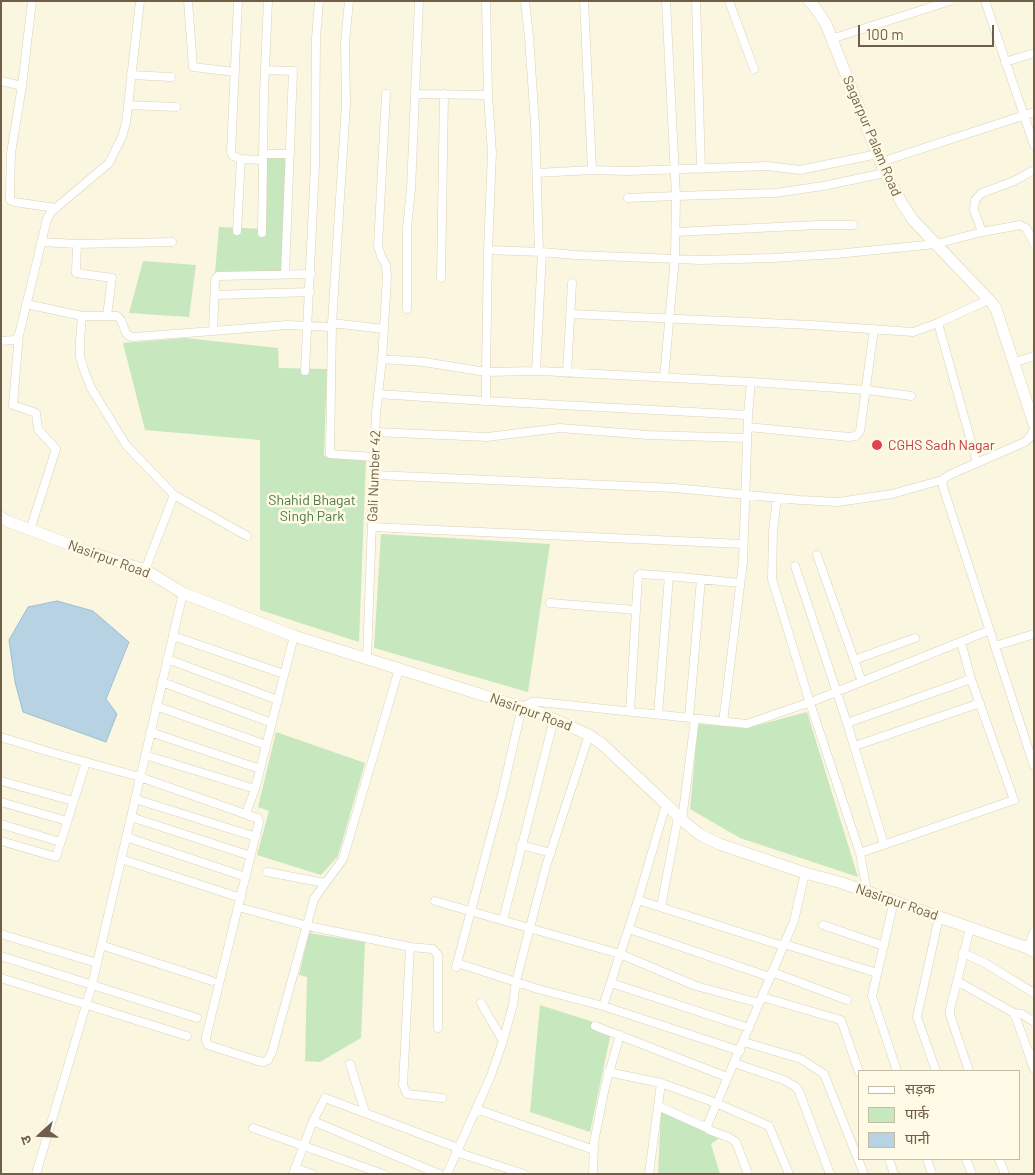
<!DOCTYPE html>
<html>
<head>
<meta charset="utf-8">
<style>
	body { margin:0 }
	#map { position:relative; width:1035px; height:1175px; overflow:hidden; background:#fbf6e0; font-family:Barlow,"Noto Sans Devanagari",sans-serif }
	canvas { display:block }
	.frame { position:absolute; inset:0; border:2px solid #705f48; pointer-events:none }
	.legend { position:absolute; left:858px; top:1070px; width:162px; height:90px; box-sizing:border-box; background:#fefae5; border:1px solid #c5bca6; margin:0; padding:6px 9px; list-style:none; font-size:15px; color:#705f48 }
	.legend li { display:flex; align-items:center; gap:10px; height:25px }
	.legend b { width:25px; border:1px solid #c5bca6 }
	.north { position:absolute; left:15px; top:1110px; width:50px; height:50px; -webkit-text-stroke:4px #fefae5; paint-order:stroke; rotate:250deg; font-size:14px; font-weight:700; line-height:20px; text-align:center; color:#705f48 }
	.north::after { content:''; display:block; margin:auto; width:18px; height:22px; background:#705f48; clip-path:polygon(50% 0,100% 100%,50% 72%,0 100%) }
	.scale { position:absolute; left:858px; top:25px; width:136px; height:22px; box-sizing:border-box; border:2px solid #705f48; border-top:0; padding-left:6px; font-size:15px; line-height:18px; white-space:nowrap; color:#705f48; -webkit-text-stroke:4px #fefae5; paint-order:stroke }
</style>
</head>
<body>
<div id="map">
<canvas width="1035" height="1175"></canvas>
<div class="frame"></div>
<ul class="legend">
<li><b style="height:6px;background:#fff"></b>सड़क</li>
<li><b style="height:14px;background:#c7e7bf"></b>पार्क</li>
<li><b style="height:14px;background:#b6d2e3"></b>पानी</li>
</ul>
<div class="north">उ</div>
<div class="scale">100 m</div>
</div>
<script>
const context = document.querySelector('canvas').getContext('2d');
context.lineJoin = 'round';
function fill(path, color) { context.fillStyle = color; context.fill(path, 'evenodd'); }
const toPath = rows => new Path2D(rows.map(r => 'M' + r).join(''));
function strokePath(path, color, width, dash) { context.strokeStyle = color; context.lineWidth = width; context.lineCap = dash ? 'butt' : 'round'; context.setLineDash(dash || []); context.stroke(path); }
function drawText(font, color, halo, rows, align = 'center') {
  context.font = font + ' Barlow,sans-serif'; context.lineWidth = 5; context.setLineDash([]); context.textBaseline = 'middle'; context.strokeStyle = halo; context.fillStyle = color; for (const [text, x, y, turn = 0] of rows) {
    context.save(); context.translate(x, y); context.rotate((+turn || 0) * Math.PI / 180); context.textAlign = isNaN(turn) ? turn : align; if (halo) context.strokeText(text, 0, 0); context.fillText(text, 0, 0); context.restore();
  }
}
fill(toPath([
	[289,155,281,274,215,273,219,227,265,229,265,156],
	[143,261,196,265,189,317,129,313],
	[185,338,278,348,279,368,327,369,324,456,366,459,359,642,260,610,260,440,145,430,123,343],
	[381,534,550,544,528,692,374,648],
	[807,712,858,877,740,838,690,809,698,724,747,728],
	[276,732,365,763,338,856,321,875,257,855,269,811,258,807],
	[309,933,365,942,361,1038,320,1062,305,1061,307,977,299,975],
	[540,1005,612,1028,590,1132,530,1112],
	[661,1111,721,1137,711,1144,720,1174,658,1174]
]), '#c7e7bf');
const water = toPath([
	[57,601,93,611,129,642,106,699,117,714,106,742,23,712,15,682,9,640,28,607,57,601]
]);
fill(water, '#b6d2e3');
strokePath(water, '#9cbfd4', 1);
const street = toPath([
	[32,1,22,86,11,153,10,194,10,200,14,202,56,208],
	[188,1,193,67,235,72],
	[238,1,231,152,233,156,241,159,263,160],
	[349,1,345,43,346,104,332,323,330,454,374,457],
	[525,1,529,37,535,124,539,252],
	[584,1,592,170],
	[666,1,676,196,775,193,823,186,885,173],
	[696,1,701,169],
	[729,1,754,69],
	[985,1,1034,145],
	[831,39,950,1],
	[1005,62,1034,53],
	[265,70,293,71,285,274],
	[131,75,171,77],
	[1,81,22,86],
	[415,94,488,95,486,1],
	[488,95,492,153,488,250],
	[128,105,176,107],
	[263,154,290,154],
	[881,162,1034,112],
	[537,173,592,170,627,171,767,166,800,170,878,154],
	[628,198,676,196,675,257,664,378],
	[237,231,241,159],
	[676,232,818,225,853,225],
	[982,232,974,210,975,200,982,193,1014,181,1034,170],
	[262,233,264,92,268,1],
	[41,242,77,244,172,242],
	[77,244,76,273,112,278,107,315],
	[542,252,575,255,701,260,772,258,836,254,936,244,982,232,1020,225,1026,228,1034,243],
	[311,274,218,276,216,278,215,282,213,331,287,325,332,327],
	[441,278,444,94],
	[215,295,310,292],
	[26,304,82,316,80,341,80,357,85,373,91,388,126,445,174,495,247,536],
	[407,309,407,228,411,189,419,1],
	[571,314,811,325,913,332,938,323,988,300],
	[82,316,117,316,121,320,126,333,129,336,134,337,213,331],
	[332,323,384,329],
	[938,323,977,463],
	[19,334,13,405,36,413,38,429,56,449,30,530],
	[1,341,15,340,19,335,47,219,51,212,109,163,122,137,126,123,140,1],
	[382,359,424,362,486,372,486,401,748,415],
	[1013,363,1034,356],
	[305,371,315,165,316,38,319,1],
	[536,371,542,252,488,250,486,372,536,371,540,371,751,382,748,415,743,562,723,722],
	[567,373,572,283],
	[751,382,867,390,911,396],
	[378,394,486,401],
	[748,427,849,437,856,436,860,431,874,329],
	[375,432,487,437,560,428,648,435,747,438],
	[375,475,675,488,800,500,838,502,892,494,942,480,949,475,1025,442,1030,437,1034,429],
	[942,480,943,487,1034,766],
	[777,498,773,531,772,579,810,703,860,853,867,892],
	[372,527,743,544],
	[817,555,862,682],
	[795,566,847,723,971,679],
	[145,570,174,495],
	[550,603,636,610],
	[173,636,284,674],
	[294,636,255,789,247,811,249,816,258,818,259,822,206,1037,206,1041,208,1045,258,1061,263,1062,268,1060,272,1052,314,899,343,859,399,669],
	[995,646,1034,634],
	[367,658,376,413,382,359,387,277,386,265,381,256,378,246,386,94],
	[167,659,278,700],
	[854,660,915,638],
	[162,682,272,723],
	[156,706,266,745],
	[630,711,638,576,640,574,669,576],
	[658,714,669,576,740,583],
	[689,718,701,579],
	[847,723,884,844],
	[150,732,260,769],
	[1,737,53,753,140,777,248,815],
	[855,746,980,703],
	[145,755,255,789],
	[1,781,73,801],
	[135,799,256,837],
	[1,802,67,821],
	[666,804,638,900,783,946],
	[131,817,251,856],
	[682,820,695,719],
	[1,824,60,842],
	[126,837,246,877],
	[1,841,56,857,86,762],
	[521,845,551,853],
	[860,853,1014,800,971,679,961,642],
	[121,859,241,898],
	[267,872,325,883],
	[435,901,620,954,696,986,759,1003],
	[894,901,872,996,897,1071],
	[238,907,308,926,410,947,403,1085,407,1094,442,1098],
	[661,907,678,817],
	[503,920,554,719],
	[823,925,884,946],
	[970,928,957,981,1014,1013,1028,1051,1034,1055],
	[629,929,770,977],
	[1,934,97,963],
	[784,944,877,973],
	[101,945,212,981],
	[410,947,433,949,438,955,438,1028],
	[1028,948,1034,932],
	[963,953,985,963,1034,993],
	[1,956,197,1018],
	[457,963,538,989,603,1006,638,900],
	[456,967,502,794,522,707,532,702,539,702,747,724,816,700,990,630],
	[772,972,847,1000],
	[1,978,187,1036],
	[957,981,950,1010,950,1015,969,1071],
	[611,983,749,1028],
	[762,997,841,1020,859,1072],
	[481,1003,503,1041],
	[603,1006,740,1051],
	[1014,1013,1022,1014,1034,1022],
	[595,1026,727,1077],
	[744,1042,801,1059,824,1074,864,1174],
	[1028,1052,1034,1069],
	[734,1063,784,1080,796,1087,799,1091,830,1174],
	[350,1064,365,1112],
	[936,1071,917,1017,939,917],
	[608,1072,661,1083,716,1103,769,1126,789,1174],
	[658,1106,707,1128],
	[476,1109,594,1150],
	[313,1121,439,1174],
	[253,1128,383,1174],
	[456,1152,524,1174],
	[889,1159,894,1174],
	[927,1159,932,1174],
	[966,1159,972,1174],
	[999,1159,1005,1174],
	[295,1168,312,1174],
	[36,1174,92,985,183,593],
	[293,1174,313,1121,325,1098,458,1148],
	[447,1174,490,1078,503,1041,513,1005,516,981,546,866,589,735],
	[593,1174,594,1142,605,1087,620,1035],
	[649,1174,661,1083],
	[748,1174,736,1142,730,1138,709,1130,707,1126,794,921,805,873]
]);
const secondary = toPath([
	[809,1,814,6,826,24,885,173,903,205,913,220,992,303,996,309,1034,424],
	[1,517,7,521,92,553,145,570,183,593,294,636,540,713,589,735,602,744,666,804,682,820,699,834,719,844,805,873,842,883,1028,948,1034,952]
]);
strokePath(street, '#dbd1ba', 9);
strokePath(secondary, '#e0d3b8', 12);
strokePath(street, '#fff', 8);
strokePath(secondary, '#fff', 11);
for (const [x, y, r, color] of [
	[877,445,6,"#e0444e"]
]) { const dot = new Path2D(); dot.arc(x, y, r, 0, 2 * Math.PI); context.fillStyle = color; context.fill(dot); strokePath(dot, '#fefae5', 2); }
drawText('14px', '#705f48', '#fefae5', [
	["Sagarpur Palam Road",872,136,67],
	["Gali Number 42",374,476,-88],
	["Nasirpur Road",109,559,20],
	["Nasirpur Road",531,712,20],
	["Nasirpur Road",897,902,19]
]);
drawText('14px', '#be3a42', '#fefae5', [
	["CGHS Sadh Nagar",888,445]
], 'left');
drawText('14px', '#487b44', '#fefae5', [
	["Shahid Bhagat",312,500],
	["Singh Park",312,516]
]);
</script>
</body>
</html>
